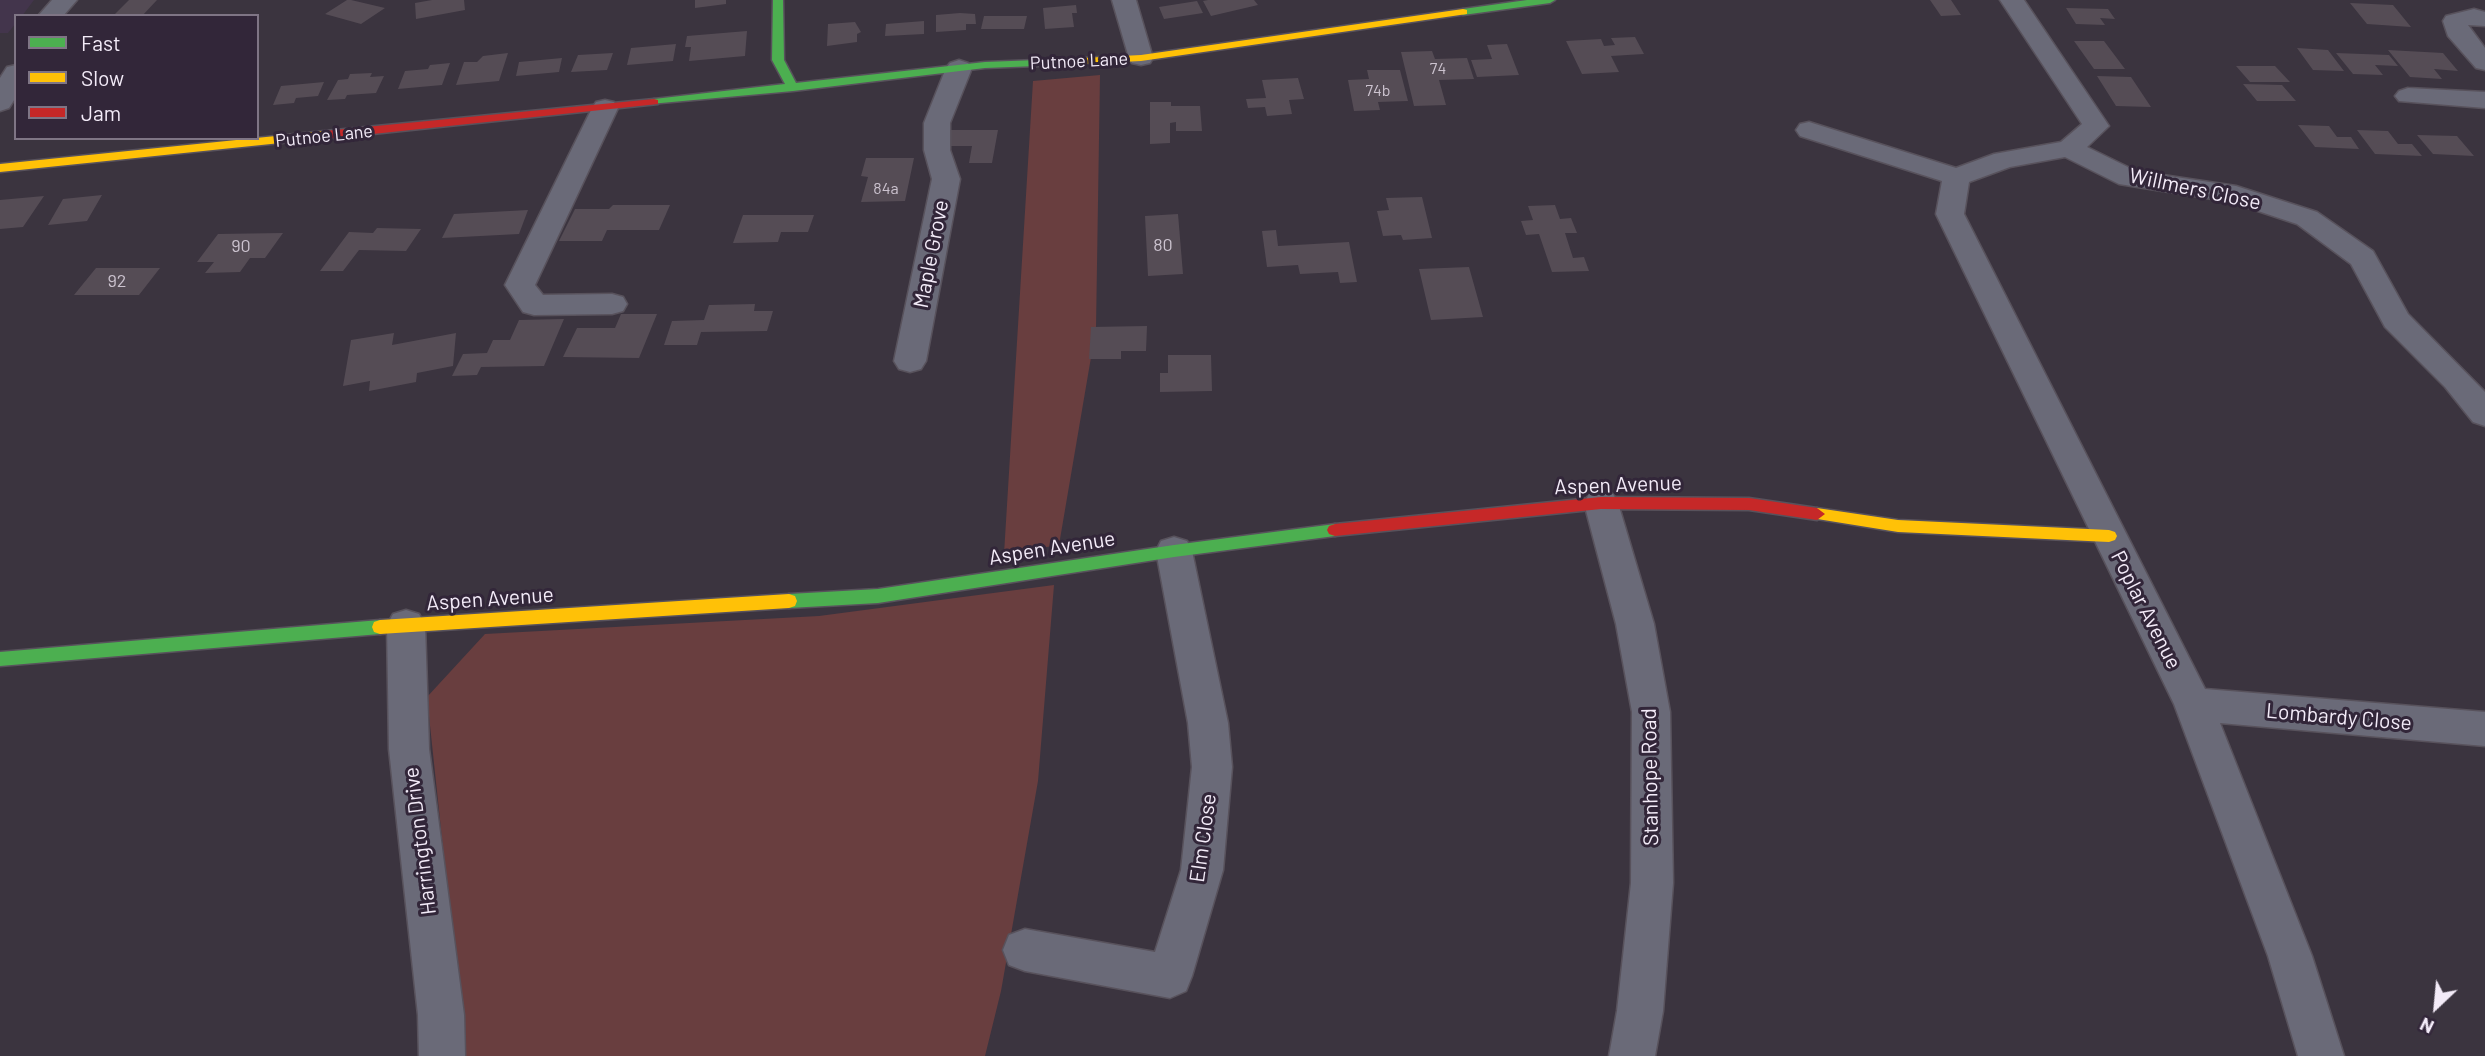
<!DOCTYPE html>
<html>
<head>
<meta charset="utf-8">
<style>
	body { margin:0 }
	#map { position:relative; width:2485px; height:1056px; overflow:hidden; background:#3b343f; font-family:Barlow,sans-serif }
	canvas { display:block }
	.legend { position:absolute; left:14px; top:14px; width:245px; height:126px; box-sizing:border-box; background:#322639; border:2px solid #7f7585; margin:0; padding:9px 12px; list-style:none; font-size:21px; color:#f3ebf8 }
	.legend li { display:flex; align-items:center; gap:14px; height:35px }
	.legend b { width:35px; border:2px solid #7f7585 }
	.north { position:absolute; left:2401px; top:972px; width:70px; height:70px; -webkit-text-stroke:5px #322639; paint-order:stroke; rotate:206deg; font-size:19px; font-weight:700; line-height:28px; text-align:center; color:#f3ebf8 }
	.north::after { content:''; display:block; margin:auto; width:24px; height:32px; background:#f3ebf8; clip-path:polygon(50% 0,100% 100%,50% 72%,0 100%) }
</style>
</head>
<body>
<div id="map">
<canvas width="2485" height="1056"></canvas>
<ul class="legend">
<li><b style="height:9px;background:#4caf50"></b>Fast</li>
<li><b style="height:9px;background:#ffc107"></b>Slow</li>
<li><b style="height:9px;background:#c62828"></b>Jam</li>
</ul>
<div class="north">N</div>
</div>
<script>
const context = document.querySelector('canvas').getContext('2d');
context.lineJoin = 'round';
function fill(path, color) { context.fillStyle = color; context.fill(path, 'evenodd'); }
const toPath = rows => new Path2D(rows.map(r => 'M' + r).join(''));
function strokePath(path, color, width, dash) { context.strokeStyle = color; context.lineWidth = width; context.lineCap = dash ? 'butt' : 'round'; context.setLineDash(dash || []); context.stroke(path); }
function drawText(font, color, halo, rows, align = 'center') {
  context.font = font + ' Barlow,sans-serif'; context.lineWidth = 6; context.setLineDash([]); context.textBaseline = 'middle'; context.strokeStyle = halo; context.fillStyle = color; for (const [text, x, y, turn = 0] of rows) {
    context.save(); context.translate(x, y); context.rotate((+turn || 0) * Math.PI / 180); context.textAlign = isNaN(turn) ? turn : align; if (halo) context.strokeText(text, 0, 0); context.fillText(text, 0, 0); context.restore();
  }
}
fill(toPath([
	[0,0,34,0,22,16,16,16,16,23,8,33,0,33]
]), '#43354c');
fill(toPath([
	[1100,75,1096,328,1059,545,1004,554,1033,81],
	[1054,585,1038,781,1001,991,985,1056,465,1056,427,697,485,634,819,616]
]), '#693e3f');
fill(toPath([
	[129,0,157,0,142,16,113,16],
	[347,0,351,0,385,8,361,24,325,14],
	[432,0,464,0,465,10,416,19,415,3],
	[695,0,726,0,726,4,695,8],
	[1208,0,1254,0,1258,5,1211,16,1203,1],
	[1930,0,1951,0,1961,15,1941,16],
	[1197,1,1203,13,1164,19,1159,7],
	[2350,3,2393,5,2411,27,2367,24],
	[1076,5,1077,13,1072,13,1074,27,1045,29,1043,8],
	[2066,8,2108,9,2115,19,2100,18,2105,25,2076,24],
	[960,13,975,14,976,24,966,24,966,30,936,32,936,15],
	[984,16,1027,16,1024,29,981,29],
	[924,21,924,34,885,36,886,24],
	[855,22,861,32,857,34,857,42,827,46,828,24],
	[747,31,745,56,689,61,691,47,685,47,687,36],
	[1635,37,1644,54,1611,56,1619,72,1582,74,1566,41,1601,39,1604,46,1615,45,1611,38],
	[2074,41,2104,41,2125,69,2094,69],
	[676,44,673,61,627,65,631,48],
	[1507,44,1519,75,1477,77,1471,60,1492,59,1487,45],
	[2297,48,2328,50,2344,71,2313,70],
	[2388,50,2443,53,2458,71,2434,69,2442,79,2410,77],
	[1432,51,1435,59,1467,58,1474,79,1439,80,1446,105,1414,106,1401,52],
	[508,53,499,81,456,85,464,62,477,62,483,56],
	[613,53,607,70,571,72,578,55],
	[2336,53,2389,55,2398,66,2375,65,2383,75,2353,74],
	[562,58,559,72,516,76,519,62],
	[450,63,442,85,398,89,405,71,428,69,430,65],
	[2236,66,2275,66,2290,82,2250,82],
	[1367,70,1400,70,1408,101,1378,102,1380,110,1354,111,1348,80,1369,79],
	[372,73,370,77,384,76,376,93,347,95,345,99,327,100,338,80,348,79,350,74],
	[2097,76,2131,77,2151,107,2116,106],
	[1298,78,1304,99,1289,100,1292,114,1267,116,1265,107,1248,108,1246,99,1266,98,1262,80],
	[324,82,318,96,296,98,294,103,273,105,281,86],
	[2243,84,2282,85,2296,101,2257,101],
	[1150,102,1171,102,1171,106,1200,106,1202,131,1176,131,1176,122,1170,123,1170,143,1150,144],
	[2298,125,2329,126,2337,137,2351,137,2359,149,2315,147],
	[950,130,998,130,992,163,969,163,972,146,946,146],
	[2357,130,2388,131,2398,144,2412,144,2422,156,2375,154],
	[2417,135,2457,136,2474,156,2433,154],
	[866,158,914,158,905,201,861,202,868,177,861,176],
	[102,195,87,221,48,225,63,199],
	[44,196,23,227,0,229,0,200],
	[1422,197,1432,238,1403,240,1401,235,1383,236,1377,211,1389,210,1386,198],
	[613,205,670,205,659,230,607,230,602,241,559,241,575,209,609,209],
	[1555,205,1560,219,1571,218,1577,233,1565,233,1573,258,1584,257,1589,271,1552,272,1539,234,1526,235,1521,221,1533,220,1528,206],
	[528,210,519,234,442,238,454,214],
	[1178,214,1183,274,1148,276,1145,216],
	[743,215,814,215,808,232,781,232,778,242,733,243],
	[377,228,421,229,406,251,359,250,343,271,320,271,349,232,373,233],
	[1276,230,1278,246,1349,242,1357,282,1340,283,1338,272,1300,274,1298,265,1267,267,1262,231],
	[283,233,265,258,250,258,240,272,205,273,214,262,197,262,218,234],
	[1469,267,1483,317,1431,320,1419,269],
	[96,268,160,268,139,295,74,295],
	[755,304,754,311,773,311,767,331,701,332,697,345,664,345,672,321,704,320,709,305],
	[621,314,657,314,639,358,563,357,577,328,615,328],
	[564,319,544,366,481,367,477,375,452,376,463,354,487,353,493,340,510,340,519,320],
	[1147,326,1146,351,1121,351,1121,359,1089,359,1091,327],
	[394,333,392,345,456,333,453,366,417,373,416,382,369,391,370,381,343,386,351,340],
	[1168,355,1211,355,1212,391,1160,392,1160,373,1168,373]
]), '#554c55');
const street = toPath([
	[52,0,77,0,63,16,38,16,52,0],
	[1112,0,1136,0,1153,58,1150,63,1141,65,1132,63,1129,58,1112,0],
	[2000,0,2024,0,2109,126,2087,147,2136,171,2236,186,2317,212,2373,251,2408,314,2485,392,2485,426,2473,422,2445,387,2385,327,2351,264,2297,224,2231,202,2119,184,2065,157,2010,167,1969,182,1964,214,2205,689,2485,712,2485,746,2220,723,2312,956,2344,1056,2298,1056,2268,956,2174,704,1936,214,1942,181,1800,136,1796,130,1800,124,1809,122,1956,168,1994,154,2061,142,2082,124,2000,0],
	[2474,9,2485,12,2485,26,2468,25,2485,48,2485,70,2476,68,2448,36,2443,21,2446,16,2474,9],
	[959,60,968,63,972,68,950,123,950,150,960,179,926,361,921,369,910,372,899,369,894,361,932,179,924,150,924,123,946,68,950,63,959,60],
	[16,65,16,97,9,108,0,111,0,78,7,67,16,65],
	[2408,88,2485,92,2485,108,2399,101,2395,96,2399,91,2408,88],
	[605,100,614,102,618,108,535,285,543,295,612,294,623,297,627,304,623,311,612,314,534,315,523,312,505,285,592,108,596,102,605,100],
	[1601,490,1613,494,1618,503,1654,624,1670,712,1673,883,1663,1011,1655,1056,1609,1056,1617,1011,1631,883,1632,712,1616,624,1584,503,1589,494,1601,490],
	[1174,537,1187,541,1192,551,1228,723,1232,767,1223,870,1192,976,1186,991,1170,998,1025,971,1009,965,1003,950,1009,935,1025,929,1155,952,1181,870,1192,767,1188,723,1156,551,1161,541,1174,537],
	[406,610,419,614,425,625,429,749,464,1015,465,1056,419,1056,418,1015,389,749,387,625,393,614,406,610]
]);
const fast = toPath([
	[773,0,783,0,784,60,796,83,985,62,1063,59,1069,62,1063,65,985,68,793,91,650,104,650,100,654,99,785,84,772,60,773,0],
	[1527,0,1555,0,1550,3,1463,15,1458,12,1463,9,1527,0],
	[1335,524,1341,526,1343,530,1341,534,1335,536,1174,557,878,603,789,608,783,606,781,601,783,596,789,594,878,589,1174,545,1335,524],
	[380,620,386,622,388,627,386,632,380,634,0,666,0,652,380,620]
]);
const slow = toPath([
	[1463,9,1467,10,1467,14,1141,61,1063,65,1057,62,1063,59,1141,55,1463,9],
	[325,131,329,132,329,138,0,172,0,164,325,131],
	[1817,508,1898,520,2109,530,2115,532,2117,536,2115,540,2109,542,1898,532,1811,518,1809,514,1817,508],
	[789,594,795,596,797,601,795,606,789,608,380,634,374,632,372,627,374,622,380,620,789,594]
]);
const jam = toPath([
	[654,99,658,100,658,104,325,139,319,135,325,131,654,99],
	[1601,497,1749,498,1817,508,1825,514,1817,520,1749,510,1601,509,1335,536,1329,534,1327,530,1329,526,1335,524,1601,497]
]);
strokePath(street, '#58525c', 3);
strokePath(fast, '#58525c', 3);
strokePath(slow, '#58525c', 3);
strokePath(jam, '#58525c', 3);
fill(street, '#6a6a78');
fill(fast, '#4caf50');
fill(slow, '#ffc107');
fill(jam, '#c62828');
drawText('16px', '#ccc3cf', null, [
	["74",1438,69],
	["74b",1378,91],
	["84a",886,189]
]);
drawText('18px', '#f3ebf8', '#322639', [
	["Putnoe Lane",1079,61,-3],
	["Putnoe Lane",324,136,-6]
]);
drawText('18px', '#ccc3cf', null, [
	["80",1163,245],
	["90",241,246],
	["92",117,281]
]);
drawText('21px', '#f3ebf8', '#322639', [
	["Willmers Close",2195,189,12],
	["Maple Grove",931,254,-79],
	["Aspen Avenue",1618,485,-2],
	["Aspen Avenue",1052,548,-9],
	["Aspen Avenue",490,599,-4],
	["Poplar Avenue",2146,610,63],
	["Lombardy Close",2339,717,5],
	["Stanhope Road",1650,777,-91],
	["Elm Close",1203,838,-82],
	["Harrington Drive",420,841,-97]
]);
</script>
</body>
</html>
